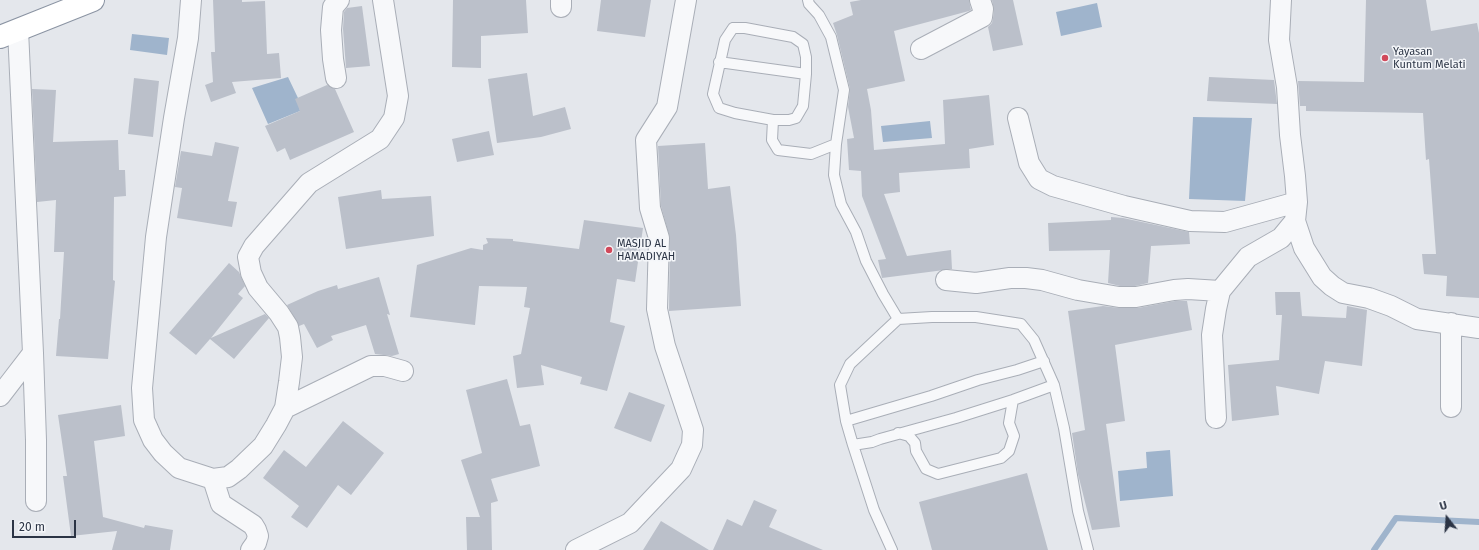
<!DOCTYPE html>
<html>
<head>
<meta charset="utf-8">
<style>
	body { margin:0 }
	#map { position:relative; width:1479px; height:550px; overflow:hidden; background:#e4e7ec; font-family:"Fira Sans",sans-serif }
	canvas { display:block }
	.north { position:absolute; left:1427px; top:498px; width:40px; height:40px; -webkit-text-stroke:3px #f4f6f9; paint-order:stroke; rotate:343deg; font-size:11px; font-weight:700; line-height:16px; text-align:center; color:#2b3445 }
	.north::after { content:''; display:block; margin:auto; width:14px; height:18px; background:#2b3445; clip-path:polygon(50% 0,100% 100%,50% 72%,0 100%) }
	.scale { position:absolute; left:12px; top:520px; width:64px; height:18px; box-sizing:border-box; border:2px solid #2b3445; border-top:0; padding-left:5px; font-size:12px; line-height:14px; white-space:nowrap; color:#2b3445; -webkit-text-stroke:3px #f4f6f9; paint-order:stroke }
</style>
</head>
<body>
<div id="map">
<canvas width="1479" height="550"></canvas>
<div class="north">U</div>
<div class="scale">20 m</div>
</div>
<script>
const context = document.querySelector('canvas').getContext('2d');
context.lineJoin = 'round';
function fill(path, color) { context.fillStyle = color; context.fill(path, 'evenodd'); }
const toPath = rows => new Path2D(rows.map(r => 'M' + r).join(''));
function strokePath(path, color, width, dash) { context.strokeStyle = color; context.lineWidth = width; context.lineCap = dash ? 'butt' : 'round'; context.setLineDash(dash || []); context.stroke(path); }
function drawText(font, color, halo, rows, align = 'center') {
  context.font = font + ' "Fira Sans",sans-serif'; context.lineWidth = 3; context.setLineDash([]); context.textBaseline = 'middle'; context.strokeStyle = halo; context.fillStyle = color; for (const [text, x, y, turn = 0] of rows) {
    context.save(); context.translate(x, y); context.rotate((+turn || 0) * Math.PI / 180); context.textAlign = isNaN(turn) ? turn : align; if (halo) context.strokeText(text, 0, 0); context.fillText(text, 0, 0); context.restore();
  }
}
fill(toPath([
	[1097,3,1102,27,1061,36,1056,12],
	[132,34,169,38,167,55,130,50],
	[288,77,298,98,300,111,268,124,252,88],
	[1193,117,1252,118,1245,201,1189,199],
	[930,121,932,138,883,142,881,126],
	[1170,450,1173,496,1120,501,1118,471,1147,468,1146,452]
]), '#9fb4cc');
strokePath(toPath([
	[1374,550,1396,518,1479,522]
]), '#9fb4cc', 6);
fill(toPath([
	[213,0,242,0,242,2,265,1,267,54,279,53,281,78,232,82,236,93,211,102,205,85,213,82,211,52,215,52],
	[453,0,526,0,528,33,481,36,481,68,452,67],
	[601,0,651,0,645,37,597,31],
	[861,0,969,0,971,10,969,11,894,31,905,81,867,89,871,110,874,150,945,144,943,100,989,95,994,145,969,149,970,168,899,173,900,192,884,194,907,256,951,250,952,269,882,278,878,260,886,259,862,196,861,171,849,170,847,139,854,138,848,107,850,89,837,35,833,23,853,15,850,2],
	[992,0,1013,0,1023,45,993,51,988,27,992,23,993,18,994,10],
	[1366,0,1426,0,1431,31,1477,23,1479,33,1479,298,1446,296,1447,276,1424,274,1422,254,1436,254,1429,159,1426,160,1423,113,1306,111,1306,106,1300,106,1298,81,1364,82],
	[362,6,370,66,346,68,343,29,344,12,347,8],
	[527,73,533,116,565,107,571,129,541,137,497,143,488,79],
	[1209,77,1274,80,1277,104,1207,101],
	[134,78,159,81,153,137,128,134],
	[327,85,335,89,354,132,290,160,285,148,277,152,265,126,300,111,295,99],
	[32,89,56,90,53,142,118,140,119,170,125,170,126,196,114,197,113,280,115,281,108,359,56,356,59,319,60,319,64,252,54,252,56,200,37,202],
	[489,131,494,155,457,162,452,139],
	[215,142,239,147,228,201,237,202,232,227,177,218,182,188,175,187,181,151,212,156],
	[705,143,708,189,730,186,736,235,741,306,669,311,670,238,661,206,658,146],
	[381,190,382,199,431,196,434,236,346,249,338,197],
	[1111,217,1123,218,1189,232,1190,244,1151,246,1148,283,1135,286,1120,286,1108,283,1110,250,1049,251,1048,223,1111,220],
	[584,220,643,228,635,282,617,279,610,322,625,326,607,391,580,384,582,377,541,365,544,385,517,388,513,356,521,354,530,308,524,307,527,287,479,286,475,325,410,317,417,265,471,248,483,250,483,245,488,243,486,238,513,239,513,241,579,249],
	[229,263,239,272,245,286,238,294,243,298,211,338,265,314,269,318,234,359,210,339,196,355,169,333],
	[379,277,390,315,387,314,399,354,392,356,375,354,366,325,331,336,333,340,317,348,304,324,299,326,287,305,318,291,337,285,338,289],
	[1275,292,1300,292,1302,316,1346,318,1347,306,1367,310,1362,366,1325,361,1319,394,1276,386,1279,415,1232,421,1228,365,1279,360,1282,315,1276,315],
	[1175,301,1187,301,1192,330,1115,345,1125,421,1106,424,1120,527,1092,530,1078,474,1072,433,1085,430,1068,311,1103,306,1119,308,1138,308],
	[507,379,520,426,530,424,540,466,491,479,498,501,491,503,492,550,467,550,466,517,480,517,461,460,482,453,466,390],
	[629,392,665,405,651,442,614,428],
	[121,405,125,436,94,441,103,517,144,528,145,525,173,530,170,550,112,550,117,531,71,536,63,476,67,476,58,415],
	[343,421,384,453,351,495,338,485,307,528,291,517,299,506,263,478,284,450,306,467],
	[1027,473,1048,550,932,550,919,502],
	[754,500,777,510,769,527,823,550,713,550,727,519,742,526],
	[661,521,709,550,643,550]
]), '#bbc0ca');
const lane = toPath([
	[733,28,745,28,793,37,803,44,806,57,806,74,803,106,796,118,789,120,773,120,735,113,719,108,713,94,725,40,733,28],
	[719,62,806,74],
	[773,120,772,140,778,150,811,154,836,144,844,90,831,37,819,15,809,4,808,0],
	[836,144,834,175,841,204,856,232,866,261,883,294,898,319,932,317,976,317,1021,324,1034,340,1054,385,1064,428,1078,511,1088,550],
	[846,421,931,396,978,380,1017,370,1044,361],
	[898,433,909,436,915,443,916,451,926,469,938,474,1001,458,1009,451,1014,436,1009,423,1013,400],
	[853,445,872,442,880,439,956,418,1013,400,1054,385],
	[892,550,874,510,853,445,846,421,840,385,850,364,898,319]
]);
const street = toPath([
	[191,0,188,38,174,118,156,237,142,388,144,420,153,440,163,453,179,468,213,479,228,477,239,469,263,446,276,425,285,408,289,382,292,357,290,337,288,327,279,313,258,288,251,273,248,257,254,246,309,183,380,139,394,118,398,96,383,0],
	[561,0,561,7],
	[18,30,33,353,36,440,36,501],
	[921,49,982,17,983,9,980,0],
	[336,78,333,59,331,30,333,7,339,0],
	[1018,118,1029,163,1039,179,1053,186,1124,206,1190,221,1225,222,1297,202],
	[1295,221,1304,248,1322,277,1332,286,1343,293,1369,298,1391,306,1417,319,1479,328],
	[946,280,976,283,1010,278,1026,278,1042,280,1078,290,1119,297,1136,297,1174,290,1188,289,1220,291],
	[0,396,33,353],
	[1451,407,1451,323],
	[285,408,371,366,385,366,403,371],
	[1216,418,1212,335,1216,309,1220,291,1248,257,1281,238,1295,221,1297,202,1295,176,1290,135,1287,87,1279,40,1281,0],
	[213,479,221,504,253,525,256,530,258,536,256,543,251,550],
	[576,550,630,523,681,469,692,445,693,430,665,346,657,309,659,238,650,208,646,140,667,107,686,0]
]);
const highway = toPath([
	[0,37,93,0]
]);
strokePath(lane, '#a9aeb7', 12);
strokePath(street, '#a9aeb7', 22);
strokePath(highway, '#8b94a3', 24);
strokePath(lane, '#f7f8fa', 10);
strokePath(street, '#f7f8fa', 20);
strokePath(highway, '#fff', 22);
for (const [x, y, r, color] of [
	[1385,58,4,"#d1495b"],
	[609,250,4,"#d1495b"]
]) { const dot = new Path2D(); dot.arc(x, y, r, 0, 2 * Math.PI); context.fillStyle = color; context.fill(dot); strokePath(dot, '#f4f6f9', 1.5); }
drawText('11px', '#2b3445', '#f4f6f9', [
	["Yayasan",1393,52],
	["Kuntum Melati",1393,65],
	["MASJID AL",617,244],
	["HAMADIYAH",617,257]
], 'left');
</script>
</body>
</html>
